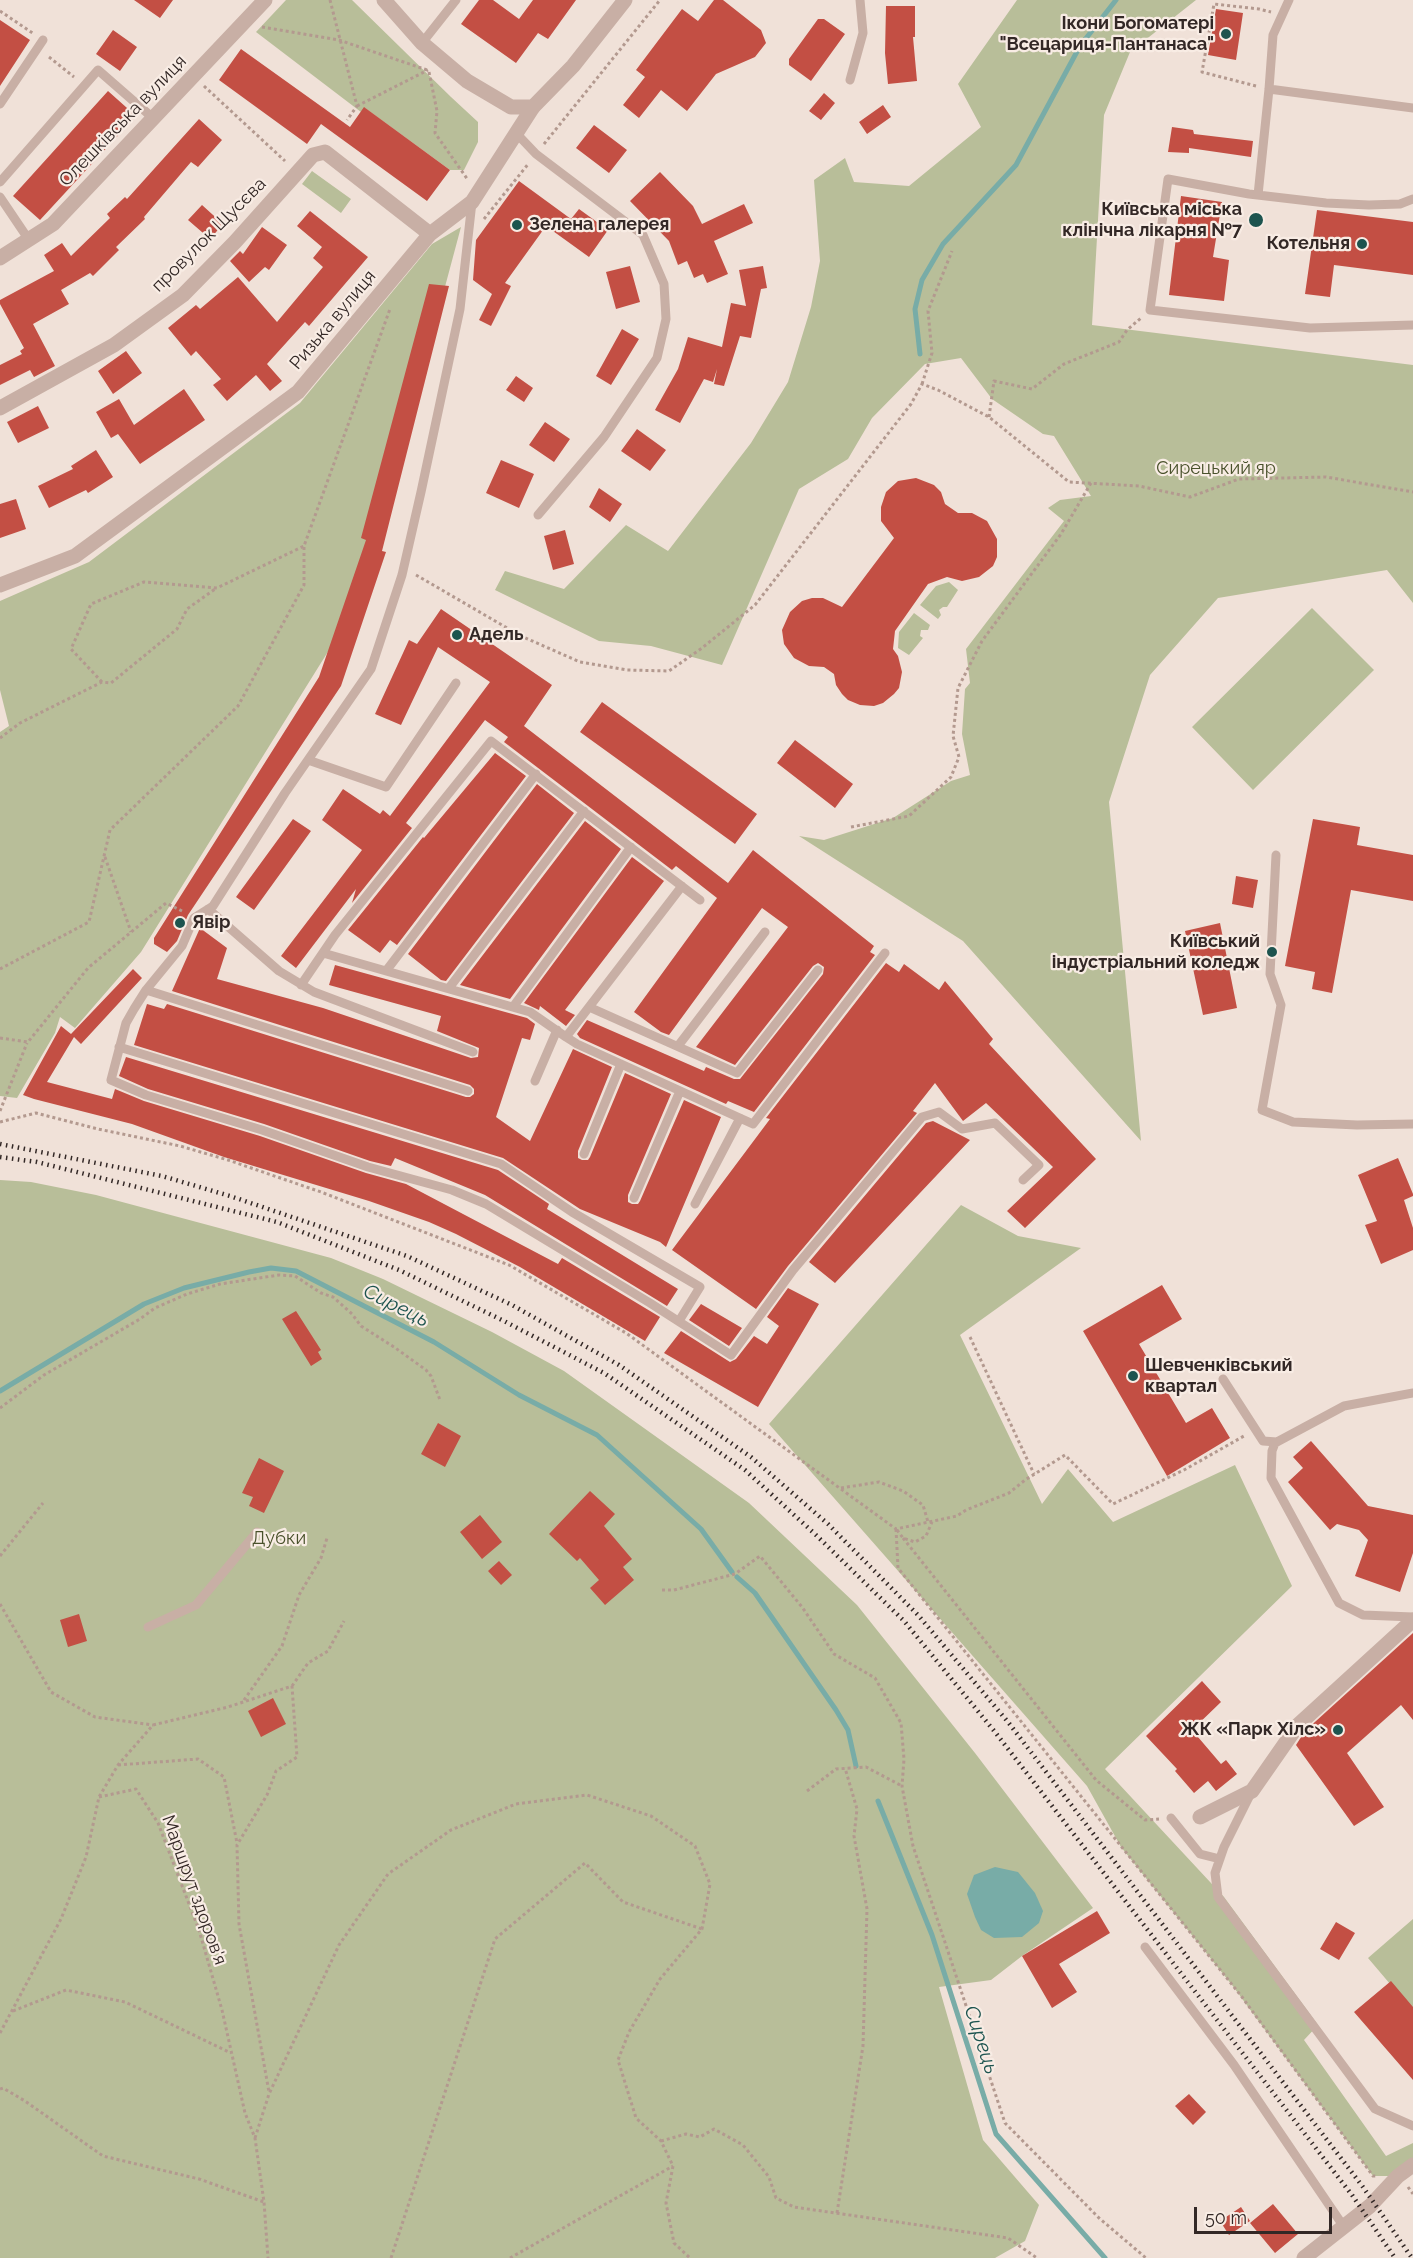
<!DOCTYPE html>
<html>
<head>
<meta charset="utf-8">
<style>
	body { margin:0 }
	#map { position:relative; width:1413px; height:2258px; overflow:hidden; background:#f0e1d8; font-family:Raleway,sans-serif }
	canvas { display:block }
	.scale { position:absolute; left:1194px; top:2207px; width:138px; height:27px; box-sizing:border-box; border:3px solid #332826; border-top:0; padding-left:8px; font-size:18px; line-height:21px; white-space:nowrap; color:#332826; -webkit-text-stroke:4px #f8ece4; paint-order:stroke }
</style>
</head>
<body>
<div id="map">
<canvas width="1413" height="2258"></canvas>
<div class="scale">50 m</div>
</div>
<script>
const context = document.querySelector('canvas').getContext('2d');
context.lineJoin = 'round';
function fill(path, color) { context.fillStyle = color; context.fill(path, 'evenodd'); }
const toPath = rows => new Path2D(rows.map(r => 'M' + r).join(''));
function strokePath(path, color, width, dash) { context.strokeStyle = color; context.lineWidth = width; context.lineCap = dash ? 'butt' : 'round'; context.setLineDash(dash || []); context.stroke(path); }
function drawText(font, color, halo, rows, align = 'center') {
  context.font = font + ' Raleway,sans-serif'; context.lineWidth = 4.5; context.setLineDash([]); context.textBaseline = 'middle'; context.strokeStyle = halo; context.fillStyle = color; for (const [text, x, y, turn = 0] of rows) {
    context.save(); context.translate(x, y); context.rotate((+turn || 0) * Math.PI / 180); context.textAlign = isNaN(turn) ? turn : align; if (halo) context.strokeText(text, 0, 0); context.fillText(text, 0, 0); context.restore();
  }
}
fill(toPath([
	[286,0,352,0,451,97,478,122,478,142,464,170,450,170,365,108,361,112,256,32],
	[1017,0,1196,0,1130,52,1104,115,1092,325,1413,365,1413,603,1387,570,1218,598,1150,675,1109,802,1141,1141,963,941,799,836,824,840,893,818,951,781,970,775,962,734,965,689,970,683,966,649,1064,521,1048,508,1060,500,1091,496,1054,436,1043,434,992,399,961,358,925,364,872,418,848,459,799,489,722,665,651,646,599,641,495,590,505,571,564,589,626,525,668,551,751,443,788,382,811,307,820,261,814,180,845,158,854,182,909,186,981,127,958,84],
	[312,171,351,199,341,213,302,184],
	[461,227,379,533,334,642,141,952,75,1028,60,1017,55,1033,17,1098,0,1096,0,732,9,726,0,690,0,601,89,562,300,403,432,244],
	[949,582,958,590,947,607,943,607,939,610,941,615,938,619,920,605,936,586],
	[1312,608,1374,670,1253,790,1192,727],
	[914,613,930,625,928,630,921,630,920,636,923,638,909,655,898,648,899,632],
	[0,1180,31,1182,96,1195,331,1258,383,1279,492,1332,564,1371,749,1503,857,1605,975,1753,1093,1908,1022,1956,991,1980,939,1987,983,2140,1039,2205,1025,2241,995,2258,0,2258],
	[961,1205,1018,1236,1081,1248,960,1335,1042,1504,1068,1469,1113,1522,1235,1465,1292,1586,1105,1769,1224,1897,1318,2025,1304,2040,1386,2156,1413,2143,1413,2164,1398,2176,1373,2176,1232,1985,1121,1847,1087,1786,769,1424],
	[1413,1919,1413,2011,1368,1958]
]), '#b8be99');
fill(toPath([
	[995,1867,1018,1872,1035,1893,1043,1911,1039,1923,1022,1937,994,1938,981,1930,975,1917,967,1894,974,1875]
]), '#78aca7');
strokePath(toPath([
	[920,354,915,309,922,280,943,244,1016,165,1080,46,1116,0],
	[0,1391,144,1304,184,1288,249,1272,271,1268,296,1271,434,1342,519,1395,597,1435,701,1529,732,1572],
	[737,1577,755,1593,836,1710,848,1730,856,1766],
	[878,1801,932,1935,996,2134,1105,2258]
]), '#78aca7', 5);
fill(toPath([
	[134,0,173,0,160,18],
	[479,0,493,0,519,19,533,0,576,0,548,39,538,33,516,63,461,24],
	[714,0,723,0,761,30,766,43,755,57,716,74,687,111,661,90,639,118,623,105,645,77,636,70,682,9,698,21],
	[886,6,915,6,915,37,913,37,917,81,888,84,885,53],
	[1216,9,1243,13,1236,60,1208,55],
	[818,19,824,19,845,34,811,81,789,65,789,59],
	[0,20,30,40,0,86],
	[113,30,137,47,120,71,96,54],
	[241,49,350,127,364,107,450,170,427,201,321,124,307,144,219,80],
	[108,91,136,116,40,220,13,196],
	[824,93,835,103,821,120,809,111],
	[883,105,891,117,867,134,859,122],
	[199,119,222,140,198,167,191,162,144,217,145,219,116,247,119,250,93,276,90,273,61,290,69,304,33,324,55,366,34,377,30,370,0,385,0,365,22,354,20,351,24,348,0,304,0,300,54,271,44,255,62,243,71,256,110,218,107,214,125,197,127,199],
	[594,125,627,150,609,173,576,148],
	[1172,127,1193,130,1194,134,1253,141,1251,157,1189,148,1189,153,1168,152],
	[660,172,693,206,702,224,744,204,753,223,714,241,728,274,707,283,703,274,694,278,687,261,678,265,669,241,630,201],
	[519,181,571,219,579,209,608,230,589,257,546,226,505,283,511,286,491,326,479,320,492,294,473,280,476,240],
	[1181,196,1222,202,1213,257,1229,260,1224,301,1169,295],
	[202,205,223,224,210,239,188,220],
	[1317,210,1413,222,1413,275,1334,265,1330,297,1305,294],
	[310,211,368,257,309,326,305,322,267,364,282,381,270,391,256,375,227,401,213,385,221,379,196,351,191,356,168,328,196,305,200,309,238,277,277,322,323,267,313,258,322,247,297,226],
	[262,227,287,245,269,270,265,267,249,282,230,261,240,251,243,254],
	[630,266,640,302,616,309,606,272],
	[763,266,767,288,761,289,751,338,740,336,724,386,714,384,717,369,713,382,704,379,680,423,655,410,678,369,688,337,722,347,731,303,746,306,739,270],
	[429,284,449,286,382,551,386,552,341,686,188,915,177,941,167,952,154,944,154,938,319,677,366,540,361,538],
	[622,329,639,339,611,385,596,376],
	[126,351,142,373,113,394,98,371],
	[516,376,533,388,524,402,506,390],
	[184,389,205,420,140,464,118,434,111,438,96,412,119,399,134,425],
	[38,406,49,428,18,443,7,422],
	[545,422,570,439,554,462,529,445],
	[637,429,666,450,650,471,621,451],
	[96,450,113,477,88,493,86,490,49,508,38,486,73,469,71,466],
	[501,460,534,474,519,508,486,493],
	[916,478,934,485,941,492,945,504,958,513,972,513,987,521,997,539,997,557,993,566,979,577,962,581,947,577,928,584,895,631,893,649,898,656,902,672,899,688,894,694,883,703,874,706,860,705,848,700,842,694,836,685,834,674,824,667,809,666,794,658,784,644,782,630,790,612,802,601,812,598,823,598,842,607,894,538,881,521,881,507,886,492,898,481],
	[599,488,622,504,610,522,589,507],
	[16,499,26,529,0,538,0,504],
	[565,530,574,564,553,570,544,536],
	[441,609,552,685,524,726,728,883,753,850,874,946,870,952,875,955,754,1112,728,1101,726,1104,580,1038,577,1034,587,1020,704,1071,706,1067,734,1079,740,1079,823,974,824,967,818,963,813,966,735,1065,696,1047,788,927,762,908,669,1035,661,1032,634,1012,717,898,676,866,672,870,504,742,508,737,485,720,406,823,412,828,352,903,356,889,296,968,281,956,362,850,322,820,343,789,380,814,383,810,390,816,490,682,438,647,401,725,375,714,409,640,417,644],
	[602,702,757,814,735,844,580,732],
	[795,740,853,784,835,808,777,763],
	[495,753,526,776,397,945,390,940,380,953,348,930,423,837,424,838],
	[537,784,574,813,446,981,441,980,408,954],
	[293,819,311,831,254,910,236,897],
	[1313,819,1360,827,1357,845,1413,855,1413,901,1351,890,1332,993,1312,989,1315,972,1285,966],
	[585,821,621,849,510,999,460,985],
	[632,857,664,881,565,1010,575,1015,566,1026,540,1006,539,1010,524,1003],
	[1236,876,1258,880,1253,908,1232,904],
	[1220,923,1237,1008,1203,1015,1185,931],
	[200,928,227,948,217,979,323,1008,471,1058,478,1057,479,1048,437,1031,441,1016,329,985,335,965,527,1018,535,1024,530,1040,522,1038,496,1117,530,1141,573,1049,612,1067,578,1151,578,1158,582,1160,588,1160,590,1157,625,1073,671,1094,628,1195,628,1202,632,1204,638,1204,640,1201,684,1100,721,1117,666,1247,660,1242,580,1209,503,1158,134,1045,147,1004,164,1009,167,1004,466,1097,470,1097,474,1094,474,1089,470,1085,172,991],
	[886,963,899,972,904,964,939,990,945,981,993,1039,989,1044,1096,1159,1025,1228,1007,1211,1053,1167,986,1103,963,1121,935,1083,913,1111,917,1113,788,1266,756,1309,672,1250,770,1119,766,1118],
	[133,969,142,978,81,1044,74,1037,47,1082,112,1099,115,1089,144,1101,260,1136,366,1173,406,1184,558,1264,562,1258,660,1317,645,1341,520,1267,456,1234,429,1222,369,1201,224,1157,132,1124,34,1099,23,1095,61,1026,71,1034],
	[126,1057,498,1170,549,1204,547,1209,678,1289,667,1306,485,1195,395,1158,391,1166,370,1161,264,1124,148,1089,119,1076],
	[933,1121,970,1140,835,1283,809,1262,926,1123],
	[1398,1158,1413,1194,1413,1196,1404,1200,1413,1228,1413,1250,1381,1264,1365,1225,1377,1221,1358,1175],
	[1162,1285,1182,1319,1139,1344,1186,1423,1212,1408,1230,1438,1167,1476,1083,1331],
	[788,1288,819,1304,758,1407,664,1353,681,1331,730,1362,736,1359,754,1336,767,1344,779,1326,767,1317],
	[701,1304,742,1328,729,1346,689,1320],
	[296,1311,321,1350,318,1352,322,1359,311,1366,282,1319],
	[438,1423,461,1436,445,1467,421,1454],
	[1311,1441,1368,1506,1413,1515,1413,1553,1400,1592,1355,1576,1368,1540,1359,1530,1337,1524,1330,1530,1288,1482,1303,1468,1293,1457],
	[259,1458,284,1471,264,1513,249,1506,253,1497,242,1493],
	[590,1491,615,1514,604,1526,632,1559,623,1567,634,1580,605,1605,590,1588,599,1580,580,1558,577,1561,549,1534],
	[480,1515,502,1542,482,1559,460,1532],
	[499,1561,512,1575,501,1585,488,1571],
	[79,1614,87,1641,68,1647,60,1620],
	[1413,1633,1413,1720,1401,1705,1347,1753,1384,1807,1354,1826,1296,1745,1305,1731],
	[1202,1681,1221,1702,1192,1730,1221,1764,1226,1760,1237,1774,1216,1791,1208,1781,1194,1793,1175,1771,1177,1769,1146,1736],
	[273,1698,286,1724,261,1737,248,1711],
	[1097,1911,1110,1933,1059,1964,1077,1992,1052,2008,1022,1956],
	[1336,1922,1355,1933,1339,1960,1320,1949],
	[1391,1981,1413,2007,1413,2080,1354,2012],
	[1189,2094,1206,2112,1193,2125,1175,2106],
	[1273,2204,1298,2234,1275,2253,1250,2223],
	[1241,2207,1250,2221,1229,2235,1220,2221]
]), '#c34f44');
strokePath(toPath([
	[330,0,357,106,347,120],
	[0,11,34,34],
	[262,27,339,40,427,70],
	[49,57,74,77],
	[429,72,437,111,435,133,468,180],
	[204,86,285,161],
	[1256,86,1202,72,1214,4,1259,9,1271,12],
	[357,106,428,70],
	[544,144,660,0],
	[484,219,529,163],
	[922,384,932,353,928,311,952,251],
	[989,417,994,381,1032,389,1064,364,1119,342,1127,330,1141,318],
	[416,575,521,636,580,662,627,670,669,671,702,648,755,605,911,404,922,384,938,390,989,417,1069,482,1139,486,1190,497,1239,479,1326,477,1413,492],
	[102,682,71,649,91,604,144,582,217,588,304,546],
	[0,738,20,723,102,682,111,683,177,629,187,609,215,589],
	[851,827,909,816,951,777,959,757,953,736,958,688,982,641,1061,534,1091,483],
	[105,857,131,932],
	[0,969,89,922,110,830,238,706,304,585,304,546,390,309],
	[0,1038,28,1042,88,968,166,903,182,911],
	[0,1111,27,1043],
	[0,1122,36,1113,98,1129,180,1146,228,1160,321,1192,509,1265,626,1333,896,1529,957,1516,966,1510,1009,1493,1025,1480,1065,1455,1113,1504,1184,1470,1244,1436],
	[970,1337,1034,1474],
	[0,1408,44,1375,140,1319,155,1308,187,1294,220,1284,279,1275,295,1276,321,1293,333,1297,352,1314,361,1326,394,1347,426,1370,431,1376,440,1400],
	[841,1488,879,1482,903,1491,923,1505,928,1522],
	[896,1529,898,1568,1242,1997,1373,2176,1376,2176],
	[897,1530,903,1538,915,1542,926,1536,932,1522],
	[903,1538,1096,1780,1145,1820,1159,1819],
	[0,1556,43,1503],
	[662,1590,674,1590,735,1574,760,1556,802,1607,834,1654,875,1678,901,1723,904,1759,902,1786,913,1846,1005,2123,1099,2218,1146,2258],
	[0,1604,51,1692,95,1717,153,1725],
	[292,1686,308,1663,328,1651,344,1621],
	[244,1700,282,1646,299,1595,321,1558,327,1538],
	[118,1765,198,1759,224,1777,237,1843],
	[807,1791,836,1769,866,1767,902,1786],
	[99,1797,136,1789,158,1823,199,1930,222,2010,245,2113,255,2138,264,2202,268,2258],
	[13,2011,66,1990,125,2002,231,2053],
	[0,2033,61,1919,86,1857,99,1797,118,1765,153,1725,228,1707,292,1686,297,1757,276,1771,267,1795,237,1845,239,1924,269,2092],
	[0,2089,3,2088,25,2101,103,2156,199,2179,264,2202],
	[255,2138,269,2094,339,1945,388,1874,451,1830,516,1804,587,1795,651,1816,695,1846,710,1884,702,1929,660,1979,629,2032,618,2060,636,2118,661,2141,673,2166,666,2203,674,2243,690,2258],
	[661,2141,686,2134,700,2137,714,2129,743,2145,769,2177,776,2198,794,2207,1008,2238,1037,2258],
	[1408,2187,1413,2194],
	[837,2213,863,2046,867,1909,854,1836,857,1809,845,1768],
	[391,2258,495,1939,585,1863,623,1902,702,1929],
	[510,2258,673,2166]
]), '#b3998f', 3, [3, 3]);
strokePath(toPath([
	[422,43,456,0],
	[850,80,863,33,860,0],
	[1269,89,1413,108],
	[0,104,43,40],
	[517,134,536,154,643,235,664,284,666,319,657,358,604,437,538,515],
	[0,182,98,70,153,118],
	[1258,195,1269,89,1273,35,1289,0],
	[0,197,29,240],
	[1413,199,1400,204,1369,205,1326,203,1249,194,1168,179,1150,310,1310,328,1413,325],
	[472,202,460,309,421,492,402,575,371,669,285,793,213,906,194,918,182,946,146,990,134,1009,126,1023,111,1080,146,1095,262,1130,368,1167,452,1190,486,1204,650,1303,731,1355,793,1270,922,1117,939,1112,962,1129,995,1123,1039,1165,1023,1180],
	[308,760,386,787,456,683],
	[1276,855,1270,974,1281,1005,1262,1110,1293,1122,1357,1125,1413,1124],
	[208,909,279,971,314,992,473,1052],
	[323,953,530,1012,566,1037,682,886],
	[386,971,536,774],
	[301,985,335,935,491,741,700,900],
	[449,988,584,811],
	[146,990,468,1091],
	[513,1007,631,847],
	[589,1007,737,1073,818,970],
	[566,1037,577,1044,753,1124,885,953],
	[678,1046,765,932],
	[119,1047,501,1164,572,1212,700,1287,679,1321],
	[535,1081,557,1030],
	[584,1154,621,1064],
	[634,1198,680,1091],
	[695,1204,740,1118],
	[1223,1379,1263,1441,1277,1442],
	[1413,1393,1344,1406,1275,1443,1272,1451,1271,1478,1339,1603,1363,1615,1413,1617],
	[148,1627,196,1605,257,1532],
	[1251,1793,1224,1847,1215,1873,1218,1897,1375,2109,1413,2126],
	[1171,1818,1200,1854,1220,1859],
	[1145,1947,1234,2065,1344,2227]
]), '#c8afa5', 9);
strokePath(toPath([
	[0,258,53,224,265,0],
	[0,408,114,345,183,295,235,242,313,155,325,152,430,234],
	[0,585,75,556,298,392,430,234,472,202,533,107],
	[1200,1817,1252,1791,1298,1725,1413,1620],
	[1304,2258,1370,2206,1398,2176,1413,2165]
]), '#c8afa5', 15);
strokePath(toPath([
	[384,0,422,43,467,81,511,107,533,107,573,66,625,0]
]), '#c8afa5', 15);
strokePath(toPath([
	[0,1144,162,1176,230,1196,407,1256,512,1305,619,1365,751,1457,828,1524,918,1615,1008,1722,1363,2187,1412,2258],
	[0,1157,37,1162,277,1222,399,1270,504,1321,604,1373,745,1470,816,1535,904,1621,995,1732,1352,2195,1395,2258]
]), '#332826', 4.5, [1.5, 4.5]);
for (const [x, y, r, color] of [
	[1226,34,6,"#1d544f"],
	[1256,220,8,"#1d544f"],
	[517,225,6,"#1d544f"],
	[1362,244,6,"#1d544f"],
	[457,635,6,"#1d544f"],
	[180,923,6,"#1d544f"],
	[1272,952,6,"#1d544f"],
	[1133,1376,6,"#1d544f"],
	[1338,1730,6,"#1d544f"]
]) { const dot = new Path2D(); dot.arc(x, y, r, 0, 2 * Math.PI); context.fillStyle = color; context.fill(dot); strokePath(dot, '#f8ece4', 2); }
drawText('bold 18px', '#332826', '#f8ece4', [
	["Ікони Богоматері",1214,24],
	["\"Всецариця-Пантанаса\"",1214,45],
	["Київська міська",1242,210],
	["клінічна лікарня №7",1242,231],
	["Зелена галерея",529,225,"left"],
	["Котельня",1350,244],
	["Адель",469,635,"left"],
	["Явір",192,923,"left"],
	["Київський",1260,942],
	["індустріальний коледж",1260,963],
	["Шевченківський",1145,1366,"left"],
	["квартал",1145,1387,"left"],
	["ЖК «Парк Хілс»",1326,1730]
], 'right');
drawText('18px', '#332826', '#f8ece4', [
	["Олешківська вулиця",123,121,-46],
	["провулок Щусєва",209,235,-45],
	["Ризька вулиця",333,320,-50],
	["Маршрут здоров'я",194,1890,70]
]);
drawText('18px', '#49512b', '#f8ece4', [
	["Сирецький яр",1216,469],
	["Дубки",279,1539]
]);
drawText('italic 20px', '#1d544f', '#f8ece4', [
	["Сирець",396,1306,27],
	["Сирець",981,2040,72]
]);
</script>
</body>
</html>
